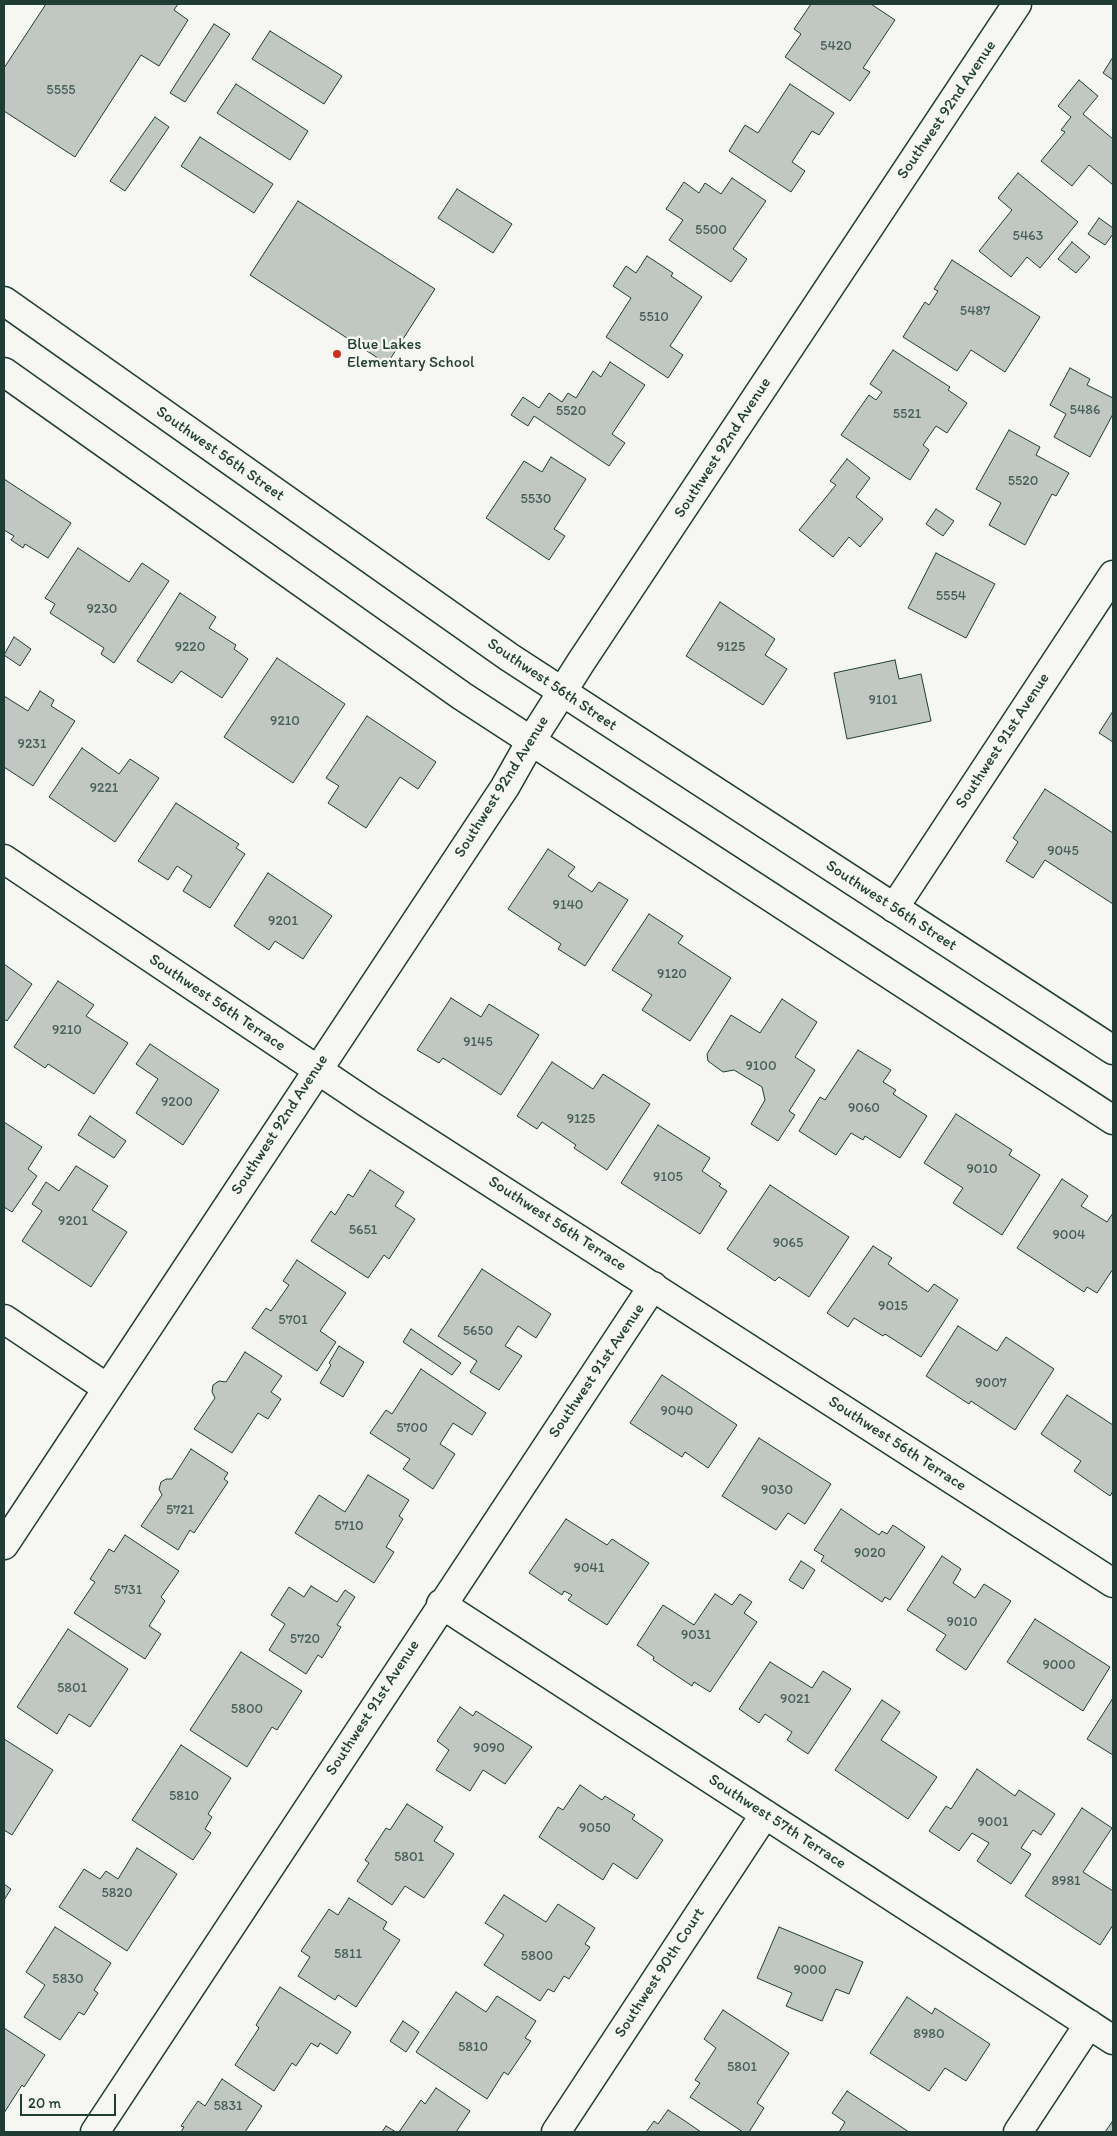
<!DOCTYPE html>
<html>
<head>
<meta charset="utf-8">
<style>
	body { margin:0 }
	#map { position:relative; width:1117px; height:2136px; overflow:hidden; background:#f6f6f2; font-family:Itim,sans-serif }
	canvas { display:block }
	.frame { position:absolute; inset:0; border:5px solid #1f3d34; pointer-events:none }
	.scale { position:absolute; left:20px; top:2094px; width:96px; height:22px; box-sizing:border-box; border:2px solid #1f3d34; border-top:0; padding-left:6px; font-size:15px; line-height:18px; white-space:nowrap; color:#1f3d34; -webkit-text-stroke:4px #f6f6f2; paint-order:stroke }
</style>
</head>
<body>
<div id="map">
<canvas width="1117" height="2136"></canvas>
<div class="frame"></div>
<div class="scale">20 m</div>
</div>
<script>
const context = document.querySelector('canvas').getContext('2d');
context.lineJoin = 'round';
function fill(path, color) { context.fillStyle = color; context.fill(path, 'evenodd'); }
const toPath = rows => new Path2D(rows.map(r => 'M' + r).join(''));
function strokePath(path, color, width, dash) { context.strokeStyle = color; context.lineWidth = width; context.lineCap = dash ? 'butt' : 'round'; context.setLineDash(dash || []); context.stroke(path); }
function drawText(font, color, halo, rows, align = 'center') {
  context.font = font + ' Itim,sans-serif'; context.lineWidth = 5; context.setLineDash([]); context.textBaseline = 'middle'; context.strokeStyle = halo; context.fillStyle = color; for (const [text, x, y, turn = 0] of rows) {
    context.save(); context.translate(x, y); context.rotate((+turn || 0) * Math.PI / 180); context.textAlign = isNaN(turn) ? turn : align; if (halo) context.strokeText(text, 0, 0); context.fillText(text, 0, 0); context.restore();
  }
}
const building = toPath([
	[46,4,178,4,174,10,188,20,159,66,141,55,75,157,4,111,4,68,46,4],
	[811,4,871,4,895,20,863,68,870,72,850,101,785,57,801,34,794,29,811,4],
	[214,24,230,34,185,102,170,93,214,24],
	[270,31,342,76,324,104,252,59,270,31],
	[1113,57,1113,80,1103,73,1113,57],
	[1079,80,1098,96,1083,114,1113,139,1113,185,1089,165,1072,186,1041,161,1065,132,1061,130,1071,117,1058,106,1079,80],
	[236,84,308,131,290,160,217,113,236,84],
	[790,84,834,113,819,135,812,131,792,162,805,171,791,192,729,151,745,125,758,133,790,84],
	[155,117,169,127,125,191,110,181,155,117],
	[200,137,273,184,254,213,181,166,200,137],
	[1018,173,1078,222,1040,268,1027,257,1011,277,979,251,1012,210,998,198,1018,173],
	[732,178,766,201,733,249,747,259,731,282,669,240,683,220,666,209,684,182,699,193,705,183,721,194,732,178],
	[457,189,512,224,493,253,438,218,457,189],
	[298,201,435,289,387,364,250,275,298,201],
	[1099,218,1113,228,1113,234,1105,245,1088,234,1099,218],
	[1072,242,1090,257,1076,273,1058,259,1072,242],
	[647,256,673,273,671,276,702,297,670,346,683,355,668,378,606,337,631,298,613,286,626,266,636,273,647,256],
	[952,260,1040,317,1005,372,971,350,957,371,903,337,925,302,929,305,938,291,934,289,952,260],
	[893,350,950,387,948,390,967,403,947,433,936,426,923,445,929,450,910,480,841,435,869,395,876,400,882,392,870,384,893,350],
	[610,362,645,385,612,434,625,443,609,466,534,416,528,426,511,415,523,397,539,408,549,393,562,402,568,393,576,398,593,371,601,377,610,362],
	[1070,368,1090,379,1087,385,1113,398,1113,414,1090,457,1054,437,1066,414,1050,405,1070,368],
	[1009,430,1040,447,1036,455,1069,473,1056,496,1052,494,1025,545,989,525,1001,503,976,489,1009,430],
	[551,457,586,479,554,529,565,536,549,560,486,518,524,461,542,472,551,457],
	[847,459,870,478,856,497,883,519,860,547,849,537,833,557,799,530,836,485,830,481,847,459],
	[4,479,71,523,48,558,25,544,23,548,11,540,14,536,4,530,4,479],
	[936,509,954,521,943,536,926,524,936,509],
	[78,548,129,582,142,563,169,581,114,663,101,654,104,648,50,613,55,604,45,598,78,548],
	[936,553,995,584,966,638,908,608,936,553],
	[180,593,216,617,209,628,236,645,234,649,248,659,222,698,181,671,172,683,137,661,180,593],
	[720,602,775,639,765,655,787,669,763,705,686,656,720,602],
	[14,637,31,649,20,666,4,655,14,637],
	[277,658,345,704,293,783,224,737,277,658],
	[895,660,899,679,921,674,931,721,847,739,834,673,895,660],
	[40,691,54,700,51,706,75,721,33,786,4,767,4,696,28,711,40,691],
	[1113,711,1113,742,1099,733,1113,711],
	[367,716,436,762,418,789,400,777,366,828,328,803,339,786,326,778,367,716],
	[82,748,119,774,130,759,159,778,115,842,49,797,82,748],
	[1045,789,1113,833,1113,904,1045,860,1033,878,1006,861,1018,842,1013,838,1045,789],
	[176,803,239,844,236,848,245,854,210,908,183,891,192,876,177,866,168,880,138,861,176,803],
	[548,849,575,867,568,876,592,892,599,882,628,900,585,966,558,949,561,944,508,909,548,849],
	[268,873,332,916,303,959,275,941,269,950,234,926,268,873],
	[649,914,683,936,678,943,731,978,690,1041,642,1010,652,995,612,970,649,914],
	[4,964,32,984,7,1021,4,1019,4,964],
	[58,981,94,1005,86,1016,128,1043,94,1094,48,1064,45,1068,14,1047,58,981],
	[451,998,481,1017,489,1004,539,1035,501,1095,443,1058,439,1063,417,1050,451,998],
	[782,999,817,1022,795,1057,815,1070,789,1111,795,1115,778,1141,751,1124,765,1100,762,1087,734,1070,723,1072,708,1061,707,1054,731,1015,760,1033,782,999],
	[150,1044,219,1090,183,1145,136,1113,158,1079,136,1064,150,1044],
	[858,1050,891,1070,883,1082,896,1090,893,1094,927,1116,900,1158,865,1136,863,1140,851,1133,836,1155,799,1131,820,1097,825,1100,858,1050],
	[552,1062,593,1089,603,1074,650,1104,607,1170,574,1148,576,1145,542,1122,537,1129,517,1116,552,1062],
	[956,1114,1012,1150,1009,1155,1040,1175,1002,1235,953,1203,963,1188,924,1163,956,1114],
	[90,1116,126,1141,114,1158,78,1135,90,1116],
	[4,1122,42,1147,28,1169,37,1176,12,1212,4,1207,4,1122],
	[658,1125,710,1158,702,1171,721,1184,719,1186,727,1191,700,1234,621,1183,658,1125],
	[76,1166,108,1186,92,1210,127,1232,91,1287,22,1241,42,1211,32,1204,46,1182,59,1191,76,1166],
	[370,1170,404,1192,395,1206,415,1219,389,1259,384,1255,368,1278,311,1241,331,1211,335,1215,348,1194,353,1197,370,1170],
	[1062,1179,1088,1196,1081,1206,1107,1222,1113,1213,1113,1269,1097,1293,1087,1287,1084,1292,1017,1248,1062,1179],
	[770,1185,849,1237,809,1297,779,1277,775,1281,727,1249,770,1185],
	[873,1246,892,1258,888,1264,928,1292,934,1284,958,1300,921,1357,885,1334,883,1336,854,1318,848,1327,827,1313,873,1246],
	[297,1260,346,1293,320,1331,336,1342,317,1371,252,1328,266,1308,271,1311,289,1285,283,1281,297,1260],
	[482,1269,551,1314,536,1338,518,1326,505,1346,522,1356,499,1390,470,1372,477,1361,438,1336,482,1269],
	[958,1326,997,1351,1006,1337,1054,1369,1015,1430,971,1401,969,1404,926,1376,958,1326],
	[411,1329,461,1363,452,1375,403,1342,411,1329],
	[339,1346,364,1362,343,1397,320,1383,331,1365,329,1363,339,1346],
	[245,1352,282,1376,271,1392,281,1399,268,1419,258,1413,232,1453,194,1429,215,1398,212,1392,213,1385,219,1381,226,1382,245,1352],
	[421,1369,486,1413,472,1435,453,1423,440,1444,455,1454,433,1489,403,1469,410,1459,370,1433,386,1410,392,1414,421,1369],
	[662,1375,737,1425,708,1468,685,1452,682,1457,630,1423,662,1375],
	[1067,1395,1113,1425,1113,1491,1110,1496,1074,1471,1081,1461,1041,1434,1067,1395],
	[759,1438,831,1484,805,1524,788,1513,776,1530,722,1496,759,1438],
	[191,1449,228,1473,224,1479,228,1482,194,1533,190,1530,178,1550,141,1526,162,1495,159,1489,161,1482,166,1479,172,1479,191,1449],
	[368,1475,409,1500,399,1516,403,1519,386,1547,394,1552,374,1583,295,1533,319,1495,345,1512,368,1475],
	[841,1509,879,1535,882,1531,887,1534,893,1525,925,1547,890,1600,885,1597,882,1602,821,1561,824,1556,814,1550,841,1509],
	[566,1519,607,1545,612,1539,649,1563,607,1625,568,1600,572,1595,564,1591,562,1595,529,1573,566,1519],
	[125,1535,179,1571,161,1597,165,1601,149,1626,161,1634,145,1659,74,1613,95,1582,90,1579,109,1549,114,1552,125,1535],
	[942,1556,961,1569,953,1583,975,1598,984,1584,1011,1601,966,1670,936,1650,946,1635,907,1610,942,1556],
	[801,1561,815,1570,803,1589,789,1580,801,1561],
	[311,1586,337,1602,345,1590,355,1597,337,1625,341,1627,322,1658,318,1655,306,1674,269,1650,285,1624,271,1615,289,1587,304,1597,311,1586],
	[715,1594,732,1605,740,1594,752,1602,744,1613,757,1622,710,1692,694,1682,692,1686,653,1660,654,1657,637,1645,663,1605,694,1625,715,1594],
	[1035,1619,1110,1667,1083,1711,1007,1662,1035,1619],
	[68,1629,128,1669,90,1727,69,1714,57,1734,17,1707,68,1629],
	[241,1652,302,1691,277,1730,272,1727,247,1767,190,1730,241,1652],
	[770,1662,812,1688,823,1671,851,1689,808,1754,787,1740,792,1732,765,1714,759,1723,739,1709,770,1662],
	[1113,1698,1113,1755,1087,1739,1113,1698],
	[882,1700,900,1712,881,1740,937,1777,908,1819,835,1770,882,1700],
	[460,1707,473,1716,476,1711,532,1747,505,1784,483,1770,470,1791,436,1770,449,1750,437,1741,460,1707],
	[4,1739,53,1770,12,1835,4,1830,4,1739],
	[181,1745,231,1778,208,1814,212,1817,205,1829,211,1833,193,1860,132,1820,181,1745],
	[977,1769,1015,1796,1019,1790,1055,1814,1041,1835,1033,1830,1021,1848,1031,1854,1011,1884,977,1861,989,1843,972,1833,959,1851,929,1831,946,1806,951,1809,977,1769],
	[580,1785,602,1800,605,1796,635,1815,632,1819,663,1840,637,1879,613,1863,603,1880,539,1837,558,1807,563,1810,580,1785],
	[407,1804,443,1827,434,1841,454,1854,424,1898,405,1886,392,1905,357,1881,369,1863,365,1860,386,1828,390,1830,407,1804],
	[1082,1808,1112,1828,1083,1872,1113,1891,1113,1925,1100,1945,1025,1896,1082,1808],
	[137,1848,177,1874,127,1951,59,1907,84,1869,100,1879,106,1871,118,1879,137,1848],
	[4,1884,11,1889,4,1900,4,1884],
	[504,1895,546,1922,558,1904,595,1928,585,1944,590,1947,569,1979,564,1976,554,1992,548,1989,540,2001,484,1965,504,1935,485,1923,504,1895],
	[349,1898,387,1922,383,1929,400,1940,356,2007,338,1995,335,2000,298,1976,310,1957,301,1951,329,1909,338,1915,349,1898],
	[55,1927,111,1963,94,1990,98,1993,84,2015,79,2012,60,2040,24,2017,45,1985,26,1972,55,1927],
	[779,1927,863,1962,849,1994,836,1989,822,2021,786,2006,792,1993,757,1978,779,1927],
	[280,1987,351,2032,337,2054,320,2043,318,2047,311,2043,296,2066,292,2063,274,2091,235,2065,259,2028,256,2025,280,1987],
	[456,1992,486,2012,497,1996,536,2021,525,2038,531,2041,508,2075,504,2072,487,2099,416,2052,456,1992],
	[907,1997,932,2014,935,2008,990,2044,966,2081,945,2068,929,2091,870,2053,907,1997],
	[723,2010,789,2053,757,2103,764,2108,749,2132,743,2132,690,2097,700,2083,695,2080,716,2048,704,2039,723,2010],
	[403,2021,419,2032,406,2052,390,2041,403,2021],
	[4,2028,45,2055,24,2087,22,2085,4,2113,4,2028],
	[222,2079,262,2106,245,2132,181,2132,184,2127,181,2126,198,2101,205,2106,222,2079],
	[436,2088,470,2111,456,2132,399,2132,421,2100,425,2104,436,2088],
	[847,2091,909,2132,839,2132,845,2122,832,2113,847,2091],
	[668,2110,685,2121,701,2132,646,2132,654,2121,658,2124,668,2110],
	[1112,2122,1113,2132,1105,2132,1112,2122],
	[386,2126,396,2132,382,2132,386,2126]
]);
fill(building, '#c1c8c3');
strokePath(building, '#1f3d34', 1);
const minor = toPath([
	[4,859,370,1105,1113,1583],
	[894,908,1113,575],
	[4,1319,107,1388],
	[4,1545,505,787,531,741,581,662,1017,4],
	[441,1604,1113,2040],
	[95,2132,653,1286],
	[556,2132,765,1814],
	[1018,2132,1089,2024]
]);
const major = toPath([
	[4,301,509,657,1113,1050],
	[4,372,462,696,1113,1120]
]);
strokePath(minor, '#1f3d34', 31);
strokePath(major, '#1f3d34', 31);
strokePath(minor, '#f6f6f2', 28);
strokePath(major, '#f6f6f2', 28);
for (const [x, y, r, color] of [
	[337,354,5,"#c8321e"]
]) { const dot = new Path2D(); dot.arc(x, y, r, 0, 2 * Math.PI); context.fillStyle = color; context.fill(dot); strokePath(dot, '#f6f6f2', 2); }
drawText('14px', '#486058', null, [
	["5420",836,46],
	["5555",61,90],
	["5500",711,230],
	["5463",1028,236],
	["5487",975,311],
	["5510",654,317],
	["5486",1085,410],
	["5520",571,411],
	["5521",907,414],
	["5520",1023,481],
	["5530",536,499],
	["5554",951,596],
	["9230",102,609],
	["9220",190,647],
	["9125",731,647],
	["9101",883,700],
	["9210",285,721],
	["9231",32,744],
	["9221",104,788],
	["9045",1063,851],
	["9140",568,905],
	["9201",283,921],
	["9120",672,974],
	["9210",67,1030],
	["9145",478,1042],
	["9100",761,1066],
	["9200",177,1102],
	["9060",864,1108],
	["9125",581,1119],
	["9010",982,1169],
	["9105",668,1177],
	["9201",73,1221],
	["5651",363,1230],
	["9004",1069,1235],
	["9065",788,1243],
	["9015",893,1306],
	["5701",293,1320],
	["5650",478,1331],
	["9007",991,1383],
	["9040",677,1411],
	["5700",412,1428],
	["9030",777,1490],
	["5721",180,1510],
	["5710",349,1526],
	["9020",870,1553],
	["9041",589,1568],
	["5731",128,1590],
	["9010",962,1622],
	["9031",696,1635],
	["5720",305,1639],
	["9000",1059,1665],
	["5801",72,1688],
	["9021",795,1699],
	["5800",247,1709],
	["9090",489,1748],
	["5810",184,1796],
	["9001",993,1822],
	["9050",595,1828],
	["5801",409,1857],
	["8981",1066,1881],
	["5820",117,1893],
	["5811",348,1954],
	["5800",537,1956],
	["9000",810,1970],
	["5830",68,1979],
	["8980",929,2034],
	["5810",473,2047],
	["5801",742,2067],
	["5831",228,2106]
]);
drawText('16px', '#1f3d34', '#f6f6f2', [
	["Southwest 92nd Avenue",947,110,-56],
	["Southwest 92nd Avenue",723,448,-57],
	["Southwest 56th Street",220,454,35],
	["Southwest 56th Street",552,685,34],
	["Southwest 91st Avenue",1003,741,-57],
	["Southwest 92nd Avenue",502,787,-58],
	["Southwest 56th Street",891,906,33],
	["Southwest 56th Terrace",217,1003,34],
	["Southwest 92nd Avenue",280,1125,-57],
	["Southwest 56th Terrace",557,1224,33],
	["Southwest 91st Avenue",597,1371,-56],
	["Southwest 56th Terrace",897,1444,33],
	["Southwest 91st Avenue",373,1708,-57],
	["Southwest 57th Terrace",777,1822,33],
	["Southwest 90th Court",660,1973,-57]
]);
drawText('16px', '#1f3d34', '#f6f6f2', [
	["Blue Lakes",347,345],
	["Elementary School",347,363]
], 'left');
</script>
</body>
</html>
